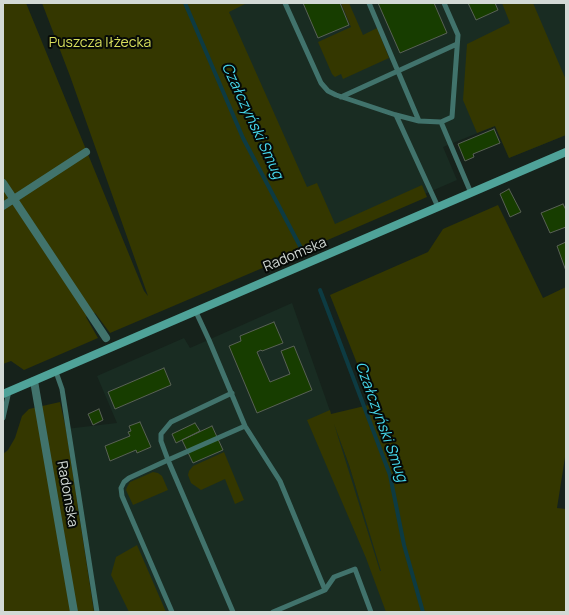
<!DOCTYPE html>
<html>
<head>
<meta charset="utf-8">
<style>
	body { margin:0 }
	#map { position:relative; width:569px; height:615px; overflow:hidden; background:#16221b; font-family:Manrope,sans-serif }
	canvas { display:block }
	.frame { position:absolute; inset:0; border:4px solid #d2d9d5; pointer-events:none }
</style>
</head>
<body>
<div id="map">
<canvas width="569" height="615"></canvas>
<div class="frame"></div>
</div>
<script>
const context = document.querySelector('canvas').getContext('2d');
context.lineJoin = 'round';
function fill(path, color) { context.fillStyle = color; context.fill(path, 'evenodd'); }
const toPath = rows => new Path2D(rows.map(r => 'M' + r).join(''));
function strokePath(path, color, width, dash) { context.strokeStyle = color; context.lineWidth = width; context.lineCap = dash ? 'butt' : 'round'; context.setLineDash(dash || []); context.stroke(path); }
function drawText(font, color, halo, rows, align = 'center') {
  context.font = font + ' Manrope,sans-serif'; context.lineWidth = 4; context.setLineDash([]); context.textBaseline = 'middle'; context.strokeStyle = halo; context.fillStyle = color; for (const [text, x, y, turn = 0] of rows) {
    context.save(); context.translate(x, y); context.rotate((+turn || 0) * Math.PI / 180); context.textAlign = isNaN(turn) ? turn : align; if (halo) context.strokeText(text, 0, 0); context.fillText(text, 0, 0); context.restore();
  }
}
fill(toPath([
	[225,3,566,3,566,135,509,158,495,126,443,147,457,180,337,232,319,236],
	[292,303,349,465,395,612,94,612,66,429,117,423,97,376,184,338,190,348]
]), '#192c22');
fill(toPath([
	[3,3,26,3,144,291,148,296,70,76,42,3,247,3,229,12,307,187,317,183,335,224,422,185,427,197,323,242,321,239,299,250,300,252,110,333,95,313,90,314,86,317,98,338,24,370,11,361,3,364],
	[341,3,349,3,363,35,377,28,389,58,343,79,341,74,335,77,332,74,318,42,351,27],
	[502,3,533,3,566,80,566,135,509,158,495,126,477,133,463,100,467,44,510,23],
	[498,205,543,298,566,287,566,451,557,508,566,509,566,612,386,612,366,558,307,420,330,410,331,414,373,404,330,295,428,252,443,229],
	[334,424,349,465,381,571,380,571],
	[60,402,66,429,94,612,3,612,3,454,8,450,15,438,22,416,29,409],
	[224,452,244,500,235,504,225,479,201,490,191,483,188,475,189,471,193,466],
	[153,472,158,473,162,476,168,490,133,505,126,490,127,487,130,482],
	[137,545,166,612,129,612,111,575,116,557]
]), '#343700');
strokePath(toPath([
	[185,3,243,138,301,248],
	[320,290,390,475,404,545,423,612]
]), '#0d3b42', 4);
const building = toPath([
	[303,3,340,3,349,25,318,38,303,3],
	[378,3,434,3,447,33,400,53,378,3],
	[468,3,495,3,498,10,476,20,468,3],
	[494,129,500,143,473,154,474,157,465,161,458,144,494,129],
	[509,189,521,212,510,217,500,194,509,189],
	[563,204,566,210,566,227,550,233,541,213,563,204],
	[566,242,566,271,557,246,566,242],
	[274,322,283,343,262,351,261,350,257,352,270,382,290,374,281,351,294,346,312,390,257,413,229,346,241,341,240,336,274,322],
	[164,368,171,385,115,409,108,392,164,368],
	[99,409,103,420,93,425,88,414,99,409],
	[140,422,151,447,137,453,136,450,110,461,105,446,130,436,128,432,131,431,129,426,140,422],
	[195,423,200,431,176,443,172,434,195,423],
	[212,426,223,450,193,463,182,440,212,426]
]);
fill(building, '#173d00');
strokePath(building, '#596156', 1);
strokePath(toPath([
	[285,3,321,83,328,91,336,95,396,115,419,121,441,122],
	[369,3,419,121],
	[444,3,458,35,452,117,441,122,471,193],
	[341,97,457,44],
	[396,115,438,207],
	[196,312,209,340,245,426,280,481,325,590,334,577,355,569,371,612],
	[56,372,62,389,97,612],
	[232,393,171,422,161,434,161,441,168,460,245,426],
	[3,418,9,391],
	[172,612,122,496,121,488,124,482,129,478,168,460,233,612],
	[273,612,325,590]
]), '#41736c', 5);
strokePath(toPath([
	[3,183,106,338],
	[3,206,86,152],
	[34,381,74,612]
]), '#41736c', 8);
strokePath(toPath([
	[3,394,566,152]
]), '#4fa399', 8);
drawText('14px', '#d8df5c', '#060a07', [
	["Puszcza Iłżecka",100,43]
]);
drawText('14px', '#d2d9d5', '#060a07', [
	["Radomska",295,255,-23],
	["Radomska",67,494,80]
]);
drawText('italic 15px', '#46d7eb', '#060a07', [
	["Czałczyński Smug",252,121,65],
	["Czałczyński Smug",381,422,70]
]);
</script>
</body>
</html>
